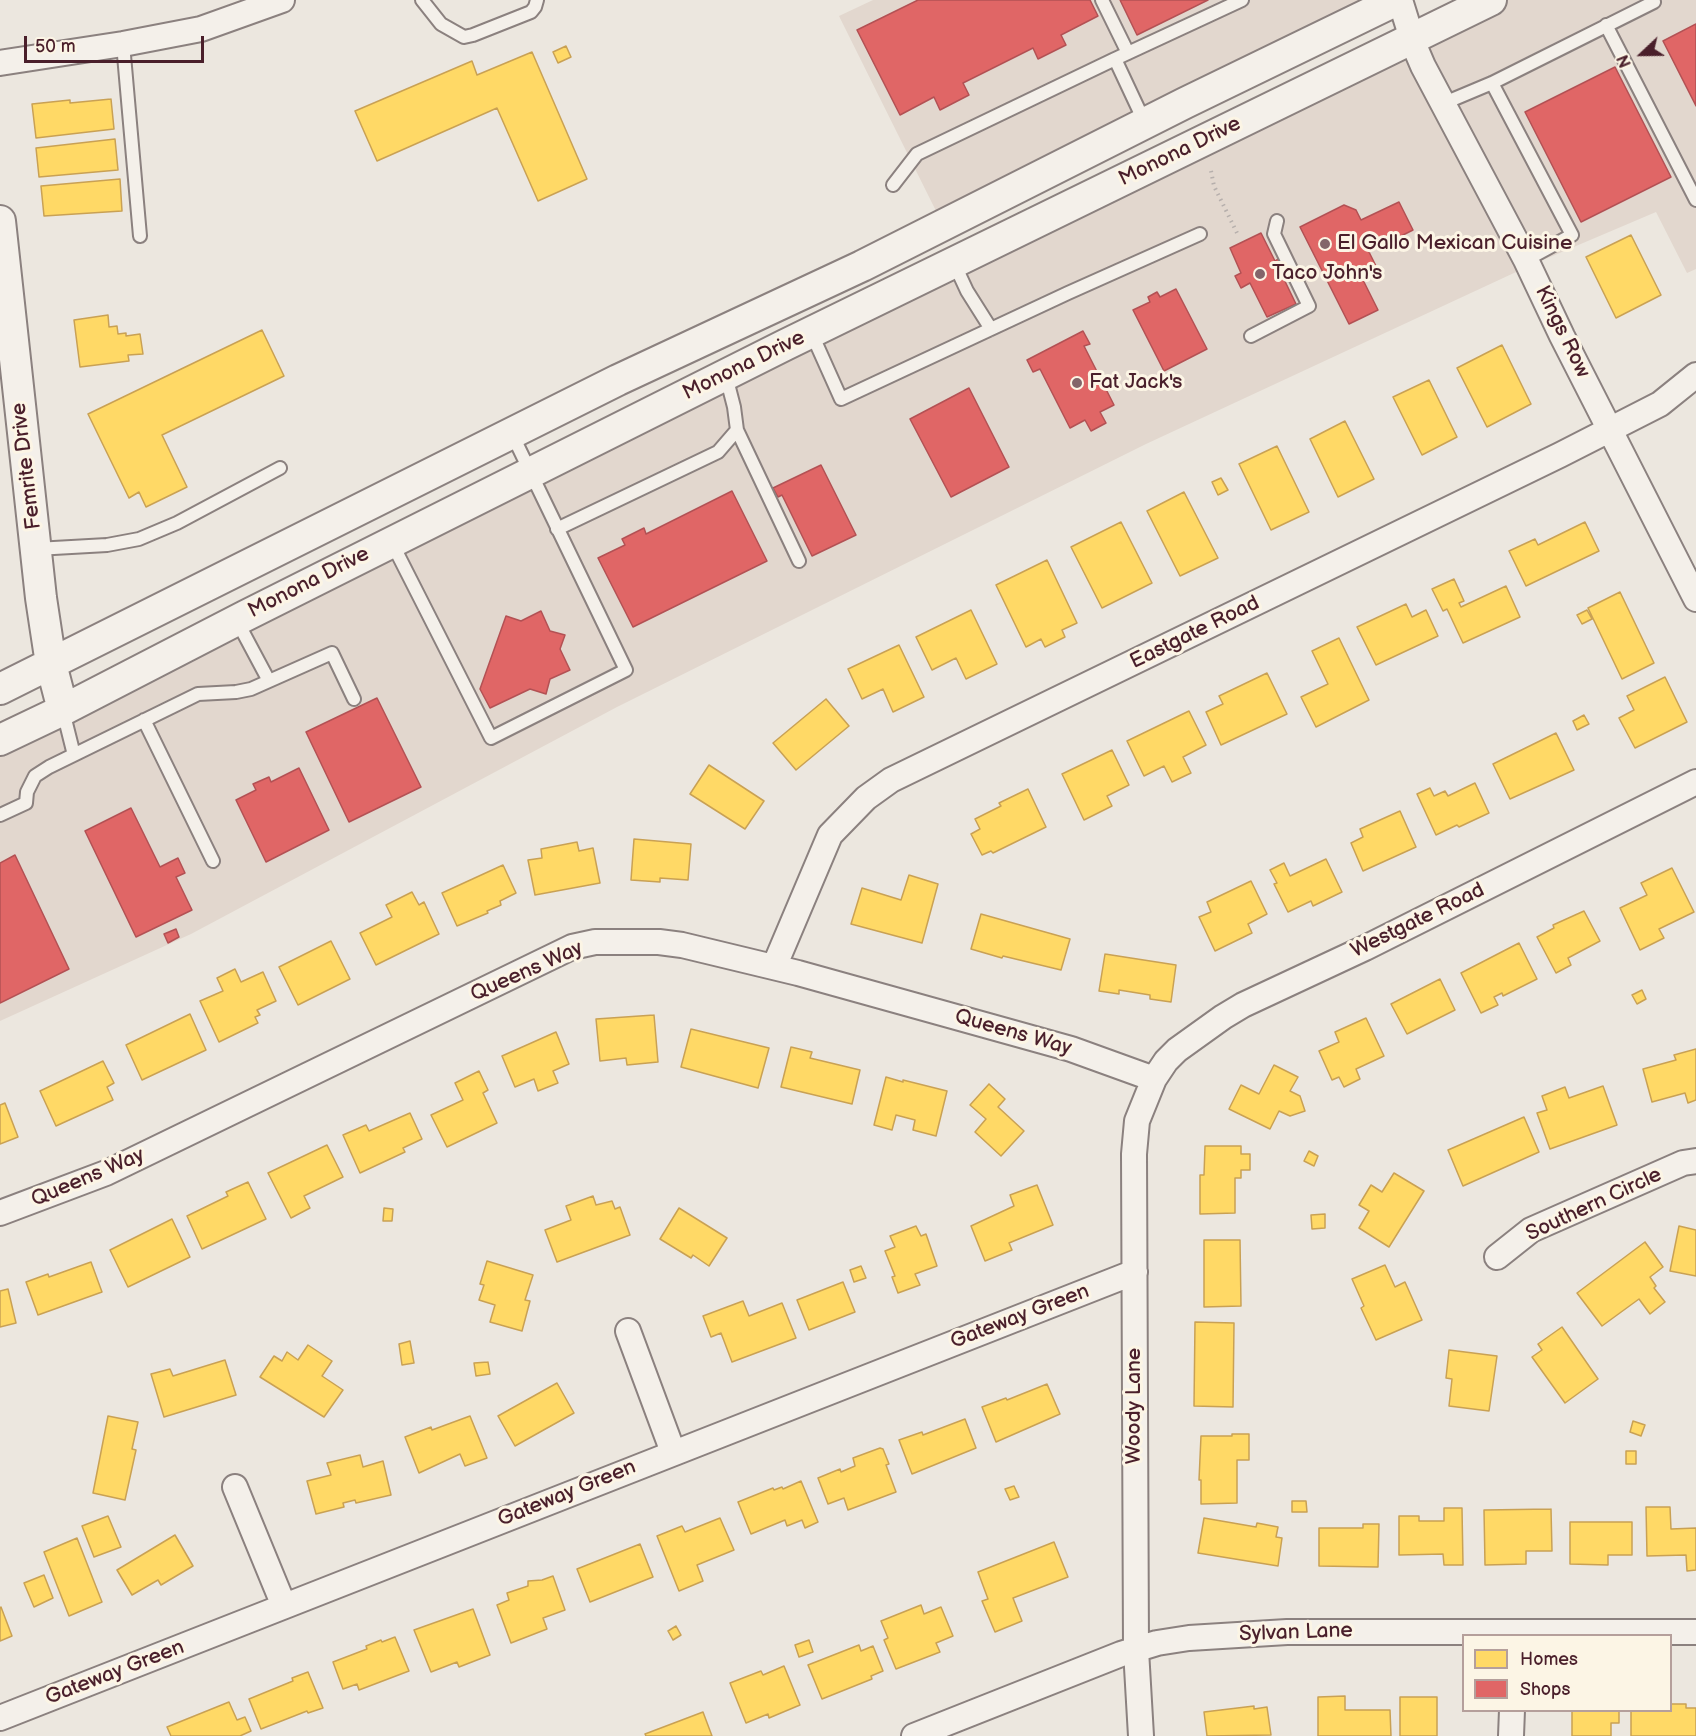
<!DOCTYPE html>
<html>
<head>
<meta charset="utf-8">
<style>
	body { margin:0 }
	#map { position:relative; width:1696px; height:1736px; overflow:hidden; background:#ece7df; font-family:"Balsamiq Sans",sans-serif }
	canvas { display:block }
	.legend { position:absolute; left:1462px; top:1634px; width:210px; height:78px; box-sizing:border-box; background:#fcf5e5; border:2px solid #b59f9b; margin:0; padding:8px 10px; list-style:none; font-size:18px; color:#4a1f2b }
	.legend li { display:flex; align-items:center; gap:12px; height:30px }
	.legend b { width:30px; border:2px solid #b59f9b }
	.north { position:absolute; left:1612px; top:24px; width:60px; height:60px; -webkit-text-stroke:4px #fcf5e5; paint-order:stroke; rotate:248deg; font-size:16px; font-weight:700; line-height:24px; text-align:center; color:#4a1f2b }
	.north::after { content:''; display:block; margin:auto; width:21px; height:27px; background:#4a1f2b; clip-path:polygon(50% 0,100% 100%,50% 72%,0 100%) }
	.scale { position:absolute; left:24px; top:36px; width:180px; height:27px; box-sizing:border-box; border:3px solid #4a1f2b; border-top:0; padding-left:8px; font-size:18px; line-height:21px; white-space:nowrap; color:#4a1f2b; -webkit-text-stroke:4px #fcf5e5; paint-order:stroke }
</style>
</head>
<body>
<div id="map">
<canvas width="1696" height="1736"></canvas>
<ul class="legend">
<li><b style="height:16px;background:#ffd966"></b>Homes</li>
<li><b style="height:16px;background:#e06666"></b>Shops</li>
</ul>
<div class="north">N</div>
<div class="scale">50 m</div>
</div>
<script>
const context = document.querySelector('canvas').getContext('2d');
context.lineJoin = 'round';
function fill(path, color) { context.fillStyle = color; context.fill(path, 'evenodd'); }
const toPath = rows => new Path2D(rows.map(r => 'M' + r).join(''));
function strokePath(path, color, width, dash) { context.strokeStyle = color; context.lineWidth = width; context.lineCap = dash ? 'butt' : 'round'; context.setLineDash(dash || []); context.stroke(path); }
function drawText(font, color, halo, rows, align = 'center') {
  context.font = font + ' "Balsamiq Sans",sans-serif'; context.lineWidth = 6; context.setLineDash([]); context.textBaseline = 'middle'; context.strokeStyle = halo; context.fillStyle = color; for (const [text, x, y, turn = 0] of rows) {
    context.save(); context.translate(x, y); context.rotate((+turn || 0) * Math.PI / 180); context.textAlign = isNaN(turn) ? turn : align; if (halo) context.strokeText(text, 0, 0); context.fillText(text, 0, 0); context.restore();
  }
}
fill(toPath([
	[873,0,1397,0,938,215,839,16],
	[1506,0,1696,0,1696,269,1687,273,1656,212,1529,266,1146,444,617,707,191,934,0,1021,0,740,1454,18]
]), '#e2d7ce');
const homes = toPath([
	[566,46,571,57,558,63,553,52,566,46],
	[532,52,587,179,538,201,497,108,377,161,355,111,472,61,477,75,532,52],
	[111,99,114,129,36,138,32,104,70,100,70,103,111,99],
	[115,139,118,170,39,177,36,148,115,139],
	[120,179,122,211,44,216,41,186,120,179],
	[1631,235,1661,295,1616,318,1586,257,1631,235],
	[108,315,109,327,117,326,118,334,126,333,126,336,140,334,143,354,128,355,129,361,80,367,74,320,108,315],
	[262,330,284,376,162,435,187,487,146,507,139,492,129,498,88,414,262,330],
	[1502,345,1531,404,1487,427,1457,368,1502,345],
	[1429,380,1457,437,1422,455,1393,397,1429,380],
	[1345,421,1374,479,1338,497,1310,439,1345,421],
	[1277,446,1309,512,1271,530,1239,464,1277,446],
	[1221,478,1228,490,1218,495,1212,482,1221,478],
	[1184,492,1218,558,1180,576,1147,511,1184,492],
	[1121,522,1152,583,1102,608,1071,547,1121,522],
	[1585,522,1599,551,1526,586,1509,551,1535,539,1538,545,1585,522],
	[1047,560,1077,623,1062,630,1065,637,1045,647,1041,639,1026,647,996,585,1047,560],
	[1454,579,1464,601,1459,603,1461,607,1506,586,1520,617,1463,643,1447,609,1443,611,1432,589,1454,579],
	[1620,592,1654,663,1622,679,1588,608,1620,592],
	[1406,604,1412,617,1426,610,1438,636,1376,665,1357,627,1406,604],
	[971,610,997,664,966,679,956,658,932,670,916,637,971,610],
	[1587,610,1592,619,1582,624,1577,615,1587,610],
	[1339,638,1369,700,1316,727,1301,697,1328,684,1312,651,1339,638],
	[899,645,924,697,893,712,883,689,862,699,848,669,899,645],
	[1267,673,1287,714,1221,745,1206,712,1223,704,1219,696,1267,673],
	[1665,677,1687,722,1635,748,1619,718,1634,710,1627,696,1665,677],
	[826,699,849,726,796,770,773,743,826,699],
	[1189,711,1206,745,1183,757,1191,773,1172,782,1164,766,1144,776,1127,741,1189,711],
	[1584,715,1589,724,1577,730,1573,721,1584,715],
	[1556,733,1574,770,1510,799,1493,764,1556,733],
	[1112,750,1129,785,1107,796,1112,806,1084,820,1062,774,1112,750],
	[709,765,764,801,745,829,690,794,709,765],
	[1475,783,1489,813,1459,827,1457,825,1436,835,1417,794,1430,788,1434,796,1445,791,1448,796,1475,783],
	[1028,789,1046,827,993,853,991,851,982,855,971,834,980,829,975,819,1001,806,999,803,1028,789],
	[1400,811,1416,847,1363,871,1351,843,1363,837,1360,829,1400,811],
	[634,839,691,844,688,880,660,878,660,882,631,880,634,839],
	[577,842,579,851,593,848,600,883,535,895,528,860,542,858,541,849,577,842],
	[1326,859,1342,892,1313,906,1311,901,1288,912,1274,884,1277,883,1270,870,1284,863,1290,876,1326,859],
	[503,865,516,893,500,901,501,905,487,911,488,913,457,926,442,893,503,865],
	[1672,868,1694,912,1659,929,1664,938,1640,950,1620,908,1647,895,1641,883,1672,868],
	[909,875,938,884,922,943,851,924,862,888,901,900,909,875],
	[1251,881,1267,914,1248,924,1252,933,1215,951,1199,917,1211,912,1207,902,1251,881],
	[412,892,419,905,424,902,439,934,376,965,360,933,392,917,386,905,412,892],
	[1584,911,1600,941,1568,958,1571,965,1556,973,1537,937,1554,928,1553,925,1584,911],
	[981,914,1070,939,1061,970,1003,956,1002,958,971,949,981,914],
	[331,941,350,979,298,1005,279,967,331,941],
	[1519,943,1537,979,1503,996,1502,993,1494,997,1498,1005,1481,1013,1461,973,1519,943],
	[1105,954,1176,965,1171,1002,1150,999,1150,995,1119,990,1119,994,1099,991,1105,954],
	[235,969,241,982,263,972,276,1001,257,1010,260,1015,255,1017,258,1023,219,1042,200,1001,223,991,217,978,235,969],
	[1440,979,1455,1010,1407,1034,1391,1004,1440,979],
	[1642,990,1646,999,1637,1004,1632,995,1642,990],
	[190,1014,206,1050,142,1080,126,1045,190,1014],
	[654,1015,658,1062,627,1065,626,1058,600,1061,596,1019,654,1015],
	[1366,1018,1384,1056,1356,1069,1360,1079,1344,1087,1339,1077,1332,1080,1319,1051,1339,1042,1335,1032,1366,1018],
	[691,1029,769,1048,758,1088,681,1067,691,1029],
	[556,1032,569,1064,553,1071,558,1083,538,1091,534,1079,515,1087,502,1056,556,1032],
	[791,1047,812,1052,810,1058,860,1070,852,1104,781,1087,791,1047],
	[1696,1049,1696,1100,1688,1103,1685,1093,1652,1102,1643,1069,1676,1060,1674,1055,1696,1049],
	[103,1061,114,1083,107,1087,113,1100,56,1126,40,1091,103,1061],
	[1274,1065,1298,1077,1290,1091,1300,1096,1305,1111,1290,1116,1279,1111,1270,1129,1229,1109,1241,1085,1259,1094,1274,1065],
	[479,1071,488,1090,483,1093,497,1123,447,1147,431,1115,463,1100,455,1083,479,1071],
	[886,1077,903,1082,903,1080,947,1091,936,1136,913,1130,915,1120,896,1115,892,1130,874,1125,886,1077],
	[989,1084,1005,1099,998,1107,1024,1131,1001,1156,975,1132,986,1119,970,1105,989,1084],
	[1603,1086,1617,1125,1550,1149,1537,1113,1547,1110,1542,1096,1565,1087,1569,1098,1603,1086],
	[5,1103,18,1137,0,1144,0,1105,5,1103],
	[410,1113,422,1139,403,1148,405,1152,360,1173,343,1135,366,1125,369,1131,410,1113],
	[1524,1117,1539,1152,1463,1186,1448,1150,1524,1117],
	[327,1145,343,1177,304,1196,310,1208,291,1218,268,1173,327,1145],
	[1205,1146,1241,1146,1241,1154,1250,1154,1250,1170,1241,1170,1241,1178,1235,1178,1235,1213,1200,1214,1200,1175,1204,1175,1205,1146],
	[1309,1151,1318,1156,1314,1166,1304,1161,1309,1151],
	[1394,1173,1424,1191,1389,1247,1359,1228,1369,1211,1359,1205,1371,1185,1382,1192,1394,1173],
	[248,1182,266,1219,202,1249,187,1216,228,1196,226,1192,248,1182],
	[1037,1185,1053,1225,1009,1243,1012,1250,985,1261,971,1226,1014,1206,1010,1195,1037,1185],
	[593,1196,596,1205,612,1201,615,1209,620,1207,630,1235,557,1262,545,1230,571,1220,566,1206,593,1196],
	[384,1208,393,1209,392,1221,383,1221,384,1208],
	[679,1208,727,1238,709,1266,693,1255,691,1258,660,1239,679,1208],
	[1325,1214,1325,1228,1312,1229,1311,1215,1325,1214],
	[172,1219,190,1257,128,1287,110,1250,172,1219],
	[916,1226,921,1236,926,1234,937,1266,915,1274,920,1285,898,1293,892,1277,895,1276,885,1251,895,1247,890,1236,916,1226],
	[1679,1226,1696,1230,1696,1276,1670,1271,1679,1226],
	[1204,1240,1240,1240,1241,1306,1204,1307,1204,1240],
	[1645,1242,1663,1267,1650,1277,1656,1286,1654,1288,1665,1302,1650,1314,1639,1299,1602,1326,1577,1293,1645,1242],
	[487,1261,533,1275,525,1300,530,1301,522,1331,490,1322,495,1305,479,1300,484,1285,480,1284,487,1261],
	[91,1262,102,1292,38,1315,26,1282,48,1274,49,1277,91,1262],
	[1385,1265,1395,1287,1405,1282,1422,1320,1376,1340,1361,1308,1364,1306,1352,1279,1385,1265],
	[861,1266,866,1278,854,1282,850,1270,861,1266],
	[843,1282,855,1312,809,1330,797,1300,843,1282],
	[8,1289,16,1323,0,1327,0,1291,8,1289],
	[743,1301,749,1316,782,1303,796,1338,732,1362,721,1333,711,1337,703,1316,743,1301],
	[1195,1322,1234,1323,1233,1407,1194,1406,1195,1322],
	[1562,1327,1598,1379,1565,1403,1532,1357,1542,1350,1538,1344,1562,1327],
	[410,1341,414,1363,402,1365,399,1344,410,1341],
	[308,1345,332,1361,322,1376,343,1390,324,1417,260,1377,274,1356,282,1361,287,1352,298,1360,308,1345],
	[1449,1350,1497,1356,1489,1411,1449,1406,1452,1379,1446,1378,1449,1350],
	[225,1360,236,1395,164,1417,151,1374,170,1369,173,1376,225,1360],
	[488,1362,490,1374,476,1376,474,1363,488,1362],
	[557,1383,574,1413,515,1446,498,1416,557,1383],
	[1047,1384,1060,1414,996,1442,982,1407,1006,1398,1007,1400,1047,1384],
	[108,1416,138,1422,132,1449,136,1450,125,1500,93,1493,108,1416],
	[470,1416,487,1458,465,1466,460,1454,419,1473,405,1437,431,1427,432,1430,470,1416],
	[965,1419,976,1448,912,1474,899,1440,922,1432,923,1435,965,1419],
	[1633,1421,1645,1425,1641,1436,1630,1432,1633,1421],
	[1232,1434,1249,1434,1249,1460,1237,1460,1237,1503,1201,1504,1201,1480,1199,1480,1201,1436,1232,1436,1232,1434],
	[880,1448,883,1449,889,1464,886,1465,896,1492,848,1510,844,1498,828,1504,818,1478,840,1469,841,1472,855,1466,853,1458,880,1448],
	[1626,1451,1636,1451,1636,1464,1626,1464,1626,1451],
	[360,1455,363,1467,383,1461,391,1495,356,1503,355,1500,343,1503,344,1507,316,1514,307,1481,331,1475,327,1463,360,1455],
	[801,1481,818,1522,805,1528,802,1520,787,1526,785,1520,751,1534,738,1502,773,1488,774,1490,782,1487,783,1489,801,1481],
	[1014,1486,1019,1497,1010,1500,1005,1489,1014,1486],
	[1292,1501,1306,1501,1307,1512,1292,1512,1292,1501],
	[1646,1507,1670,1507,1671,1529,1696,1528,1696,1570,1687,1571,1686,1555,1647,1556,1646,1507],
	[1444,1508,1462,1508,1463,1565,1444,1565,1443,1554,1399,1555,1399,1516,1419,1516,1419,1521,1444,1521,1444,1508],
	[1551,1509,1552,1551,1526,1551,1526,1564,1485,1565,1484,1510,1551,1509],
	[108,1516,121,1547,94,1557,82,1526,108,1516],
	[720,1518,734,1550,697,1565,703,1581,679,1591,657,1536,682,1526,685,1532,720,1518],
	[1204,1518,1256,1527,1257,1523,1278,1527,1276,1537,1282,1538,1278,1566,1198,1553,1204,1518],
	[1570,1522,1632,1522,1632,1555,1608,1555,1608,1565,1570,1564,1570,1522],
	[1363,1524,1379,1524,1378,1567,1319,1566,1319,1528,1363,1528,1363,1524],
	[175,1535,193,1566,161,1585,158,1580,132,1595,117,1570,175,1535],
	[77,1538,102,1602,69,1616,44,1552,77,1538],
	[1054,1542,1068,1577,1013,1598,1022,1621,995,1632,982,1601,988,1599,978,1572,1054,1542],
	[640,1544,653,1577,590,1602,577,1569,640,1544],
	[44,1575,53,1598,34,1607,24,1583,44,1575],
	[553,1576,565,1610,543,1618,547,1629,511,1643,497,1605,509,1600,507,1593,528,1586,528,1581,542,1580,553,1576],
	[921,1605,924,1614,941,1607,953,1636,936,1643,940,1652,896,1669,884,1640,888,1638,881,1621,921,1605],
	[1,1607,12,1636,0,1641,0,1608,1,1607],
	[473,1609,490,1655,459,1667,457,1662,431,1672,414,1630,473,1609],
	[676,1626,681,1635,673,1640,668,1631,676,1626],
	[395,1637,409,1671,359,1690,357,1684,343,1689,333,1662,367,1649,366,1646,381,1640,382,1642,395,1637],
	[809,1640,813,1652,799,1657,795,1645,809,1640],
	[859,1645,861,1651,873,1646,883,1671,871,1676,872,1679,822,1699,808,1665,859,1645],
	[784,1666,800,1705,769,1718,768,1714,746,1723,730,1683,761,1671,763,1675,784,1666],
	[308,1672,323,1708,308,1713,307,1711,261,1729,249,1699,293,1681,292,1678,308,1672],
	[1345,1696,1345,1710,1390,1710,1391,1736,1318,1736,1318,1697,1345,1696],
	[1400,1697,1437,1697,1437,1736,1400,1736,1400,1697],
	[229,1702,237,1720,245,1717,251,1731,240,1736,171,1736,167,1727,229,1702],
	[1670,1704,1686,1704,1686,1708,1696,1708,1696,1736,1631,1736,1631,1710,1670,1710,1670,1704],
	[1254,1706,1254,1709,1267,1707,1271,1735,1207,1736,1204,1712,1254,1706],
	[1572,1710,1619,1710,1619,1723,1611,1723,1611,1736,1572,1736,1572,1710],
	[703,1712,712,1736,646,1736,645,1734,703,1712]
]);
fill(homes, '#ffd966');
strokePath(homes, '#c9a154', 1.5);
const shops = toPath([
	[918,0,1090,0,1098,16,1061,35,1066,45,1038,59,1033,48,963,83,969,95,940,110,934,97,900,115,857,30,918,0],
	[1120,0,1208,0,1137,35,1120,0],
	[1696,24,1696,106,1663,41,1696,24],
	[1615,67,1671,177,1581,222,1525,112,1615,67],
	[1399,202,1413,230,1369,252,1378,270,1362,278,1378,310,1349,324,1300,227,1344,205,1356,210,1361,220,1399,202],
	[1261,233,1275,261,1278,259,1284,270,1280,271,1296,304,1267,317,1250,283,1241,288,1235,276,1241,273,1230,248,1261,233],
	[1176,289,1207,349,1164,371,1133,310,1150,302,1148,297,1157,292,1160,297,1176,289],
	[1083,331,1090,344,1084,346,1114,405,1100,412,1106,423,1091,431,1085,420,1070,428,1040,369,1033,372,1027,360,1083,331],
	[969,388,1009,467,951,497,910,419,969,388],
	[821,465,856,535,812,556,782,495,778,497,773,488,821,465],
	[732,491,767,561,633,627,598,558,625,545,622,539,644,528,646,534,732,491],
	[541,611,550,631,565,635,560,649,570,670,550,679,546,694,530,689,490,708,480,689,506,616,521,621,541,611],
	[377,698,421,787,349,822,306,732,377,698],
	[299,768,329,830,266,862,236,800,256,790,253,784,269,777,271,782,299,768],
	[131,808,160,867,178,858,185,873,176,877,192,910,136,937,85,831,131,808],
	[15,855,69,969,0,1003,0,863,15,855],
	[176,929,179,937,168,943,164,934,176,929]
]);
fill(shops, '#e06666');
strokePath(shops, '#b35154', 1.5);
const service = toPath([
	[422,0,441,24,464,37,473,35,531,12,535,7,537,0],
	[1102,0,1128,53],
	[1606,25,1696,200],
	[123,44,140,236],
	[1115,59,1242,0],
	[1492,83,1572,235,1526,260],
	[1442,104,1492,83,1654,2],
	[893,185,917,154,1115,59,1145,123],
	[954,263,967,291,991,329],
	[811,332,841,399,1068,293,1200,234],
	[1251,336,1309,306,1274,234,1277,221],
	[737,430,799,561],
	[557,529,718,452,737,430,734,407,726,376],
	[392,543,491,738,626,670,512,434],
	[36,549,107,545,139,539,177,523,280,468],
	[237,621,269,681],
	[63,711,74,755],
	[144,720,213,861],
	[0,815,26,803,27,792,35,776,49,767,198,694,236,692,251,689,332,653,354,699]
]);
const minor = toPath([
	[1400,0,1414,45,1423,66,1526,260,1562,336,1696,599],
	[0,63,123,44,201,29,282,0],
	[774,967,830,835,866,798,891,780,1560,455,1660,404,1696,375],
	[0,1213,106,1173,572,947,595,942,659,942,682,945,798,973,1071,1049,1154,1079],
	[1497,1257,1531,1230,1683,1163,1696,1161],
	[628,1331,673,1452],
	[235,1487,284,1606],
	[0,1718,1135,1272],
	[914,1736,1121,1654,1157,1643,1189,1638,1287,1632,1696,1632],
	[1141,1736,1136,1650,1134,1154,1137,1121,1154,1079,1166,1061,1177,1050,1223,1017,1243,1005,1365,948,1696,782],
	[1511,1736,1512,1710]
]);
const tertiary = toPath([
	[0,221,41,598,51,664,63,710],
	[0,689,618,380,862,266,1185,103,1397,0],
	[0,740,63,710,245,616,785,345,1491,0]
]);
strokePath(service, '#8b817f', 16);
strokePath(minor, '#8b817f', 28);
strokePath(tertiary, '#8b817f', 34);
strokePath(toPath([
	[1211,171,1214,186,1238,235]
]), '#b6afac', 4, [1.5, 4.5]);
strokePath(service, '#f4f0ea', 12);
strokePath(minor, '#f4f0ea', 24);
strokePath(tertiary, '#f4f0ea', 30);
for (const [x, y, r, color] of [
	[1325,244,6,"#83656a"],
	[1260,274,6,"#83656a"],
	[1077,383,6,"#83656a"]
]) { const dot = new Path2D(); dot.arc(x, y, r, 0, 2 * Math.PI); context.fillStyle = color; context.fill(dot); strokePath(dot, '#fcf5e5', 2); }
drawText('21px', '#4a1f2b', '#fcf5e5', [
	["Monona Drive",1180,152,-26],
	["Kings Row",1562,332,64],
	["Monona Drive",744,366,-26],
	["Femrite Drive",27,466,-97],
	["Monona Drive",309,583,-27],
	["Eastgate Road",1195,633,-26],
	["Westgate Road",1418,921,-26],
	["Queens Way",527,972,-24],
	["Queens Way",1013,1033,16],
	["Queens Way",88,1178,-23],
	["Southern Circle",1594,1205,-25],
	["Gateway Green",1020,1317,-21],
	["Woody Lane",1135,1406,-90],
	["Gateway Green",567,1494,-22],
	["Sylvan Lane",1296,1633,-2],
	["Gateway Green",115,1673,-21]
]);
drawText('21px', '#4a1f2b', '#fcf5e5', [
	["El Gallo Mexican Cuisine",1337,244],
	["Taco John's",1272,274],
	["Fat Jack's",1089,383]
], 'left');
</script>
</body>
</html>
